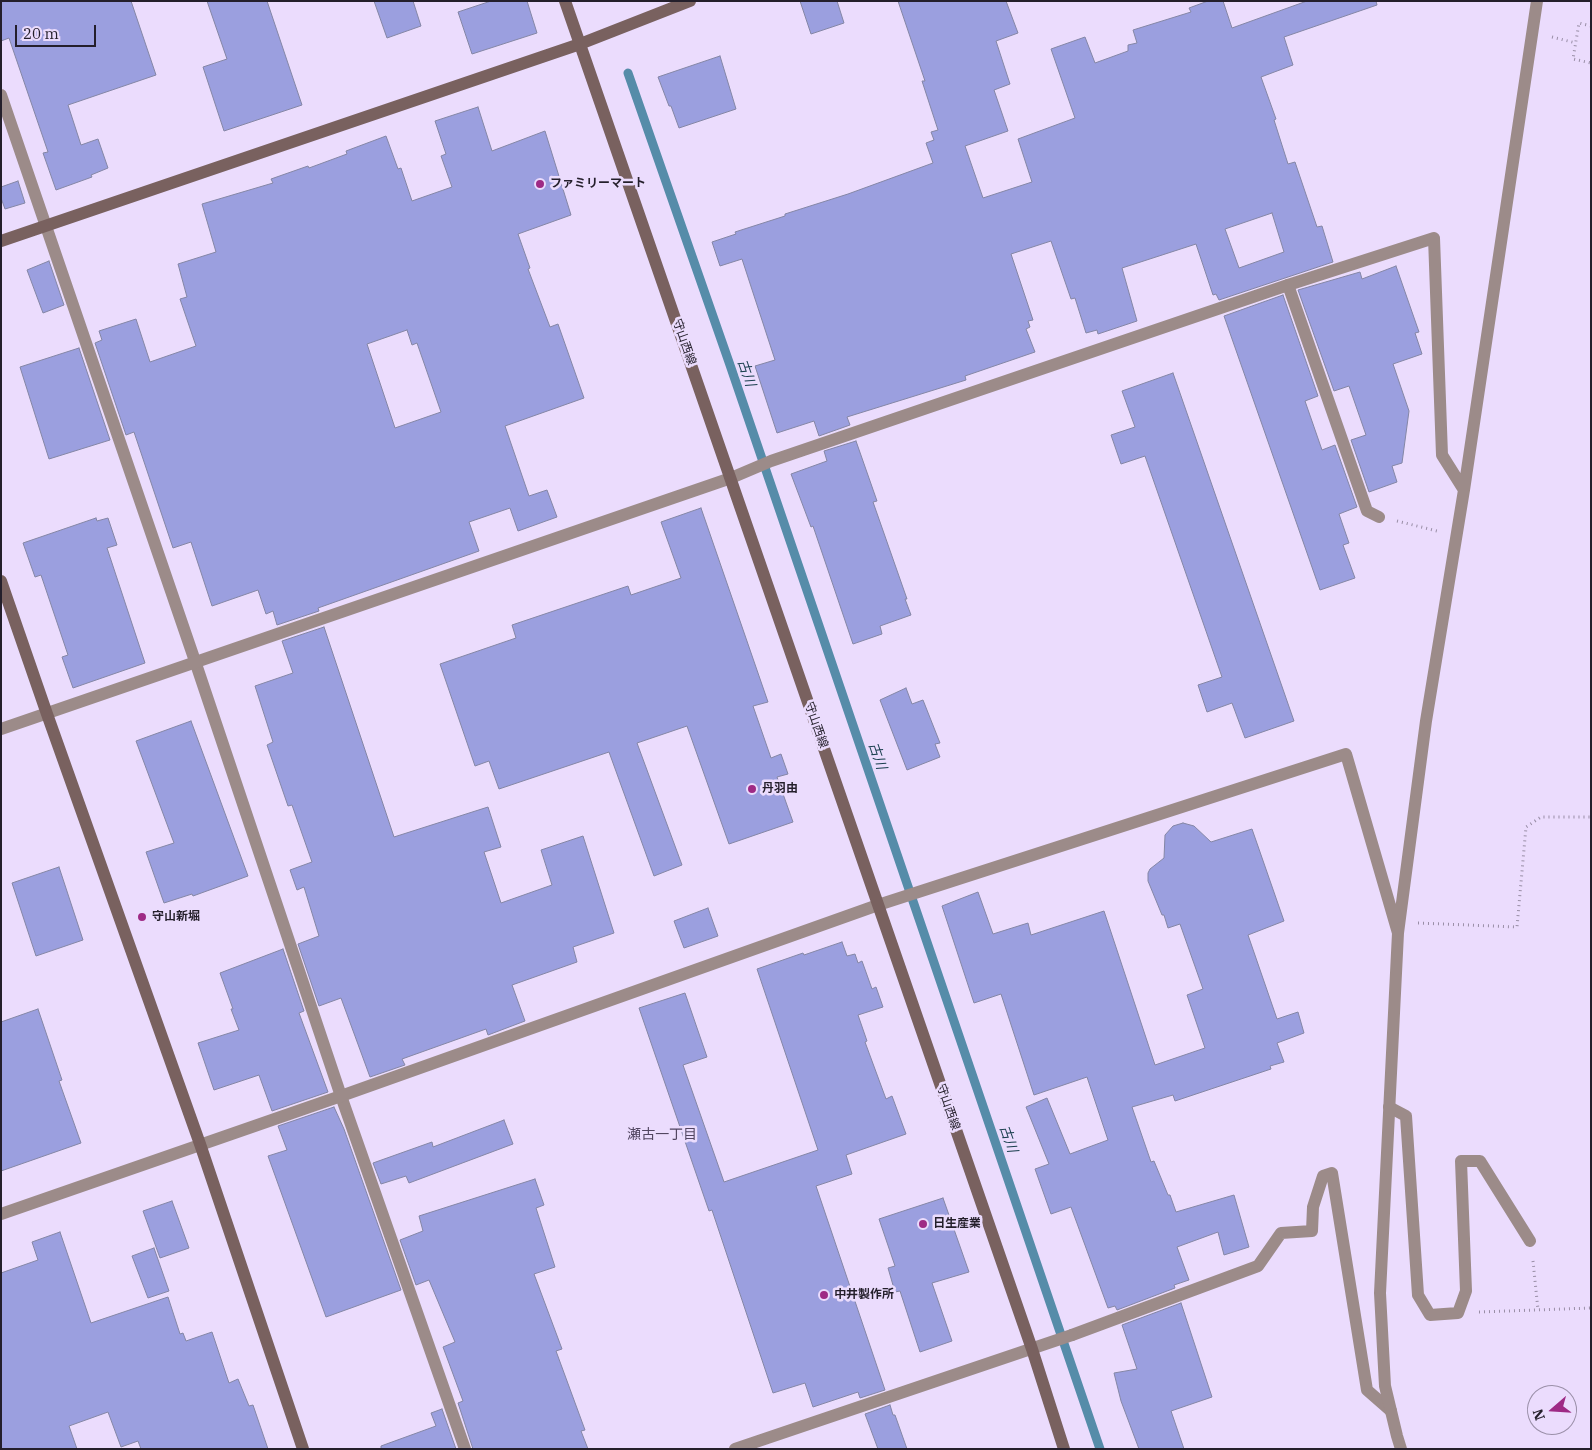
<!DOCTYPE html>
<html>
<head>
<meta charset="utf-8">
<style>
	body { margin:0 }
	#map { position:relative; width:1592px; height:1450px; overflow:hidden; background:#ebdcfd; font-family:"IBM Plex Serif",serif }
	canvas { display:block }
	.frame { position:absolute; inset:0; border:2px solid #241f2b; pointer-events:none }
	.north { position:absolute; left:1527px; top:1385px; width:50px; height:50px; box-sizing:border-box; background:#ebdcfd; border:1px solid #9b90a9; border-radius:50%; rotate:251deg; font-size:14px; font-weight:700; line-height:20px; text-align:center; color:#241f2b }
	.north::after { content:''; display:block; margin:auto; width:18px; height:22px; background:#9e2a85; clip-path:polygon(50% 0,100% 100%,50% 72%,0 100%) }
	.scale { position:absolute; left:15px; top:25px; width:81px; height:22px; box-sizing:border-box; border:2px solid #241f2b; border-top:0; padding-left:6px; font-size:15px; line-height:18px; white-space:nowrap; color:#241f2b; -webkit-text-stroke:4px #ebdcfd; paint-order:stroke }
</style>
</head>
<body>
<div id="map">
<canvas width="1592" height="1450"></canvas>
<div class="frame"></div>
<div class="north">N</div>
<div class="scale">20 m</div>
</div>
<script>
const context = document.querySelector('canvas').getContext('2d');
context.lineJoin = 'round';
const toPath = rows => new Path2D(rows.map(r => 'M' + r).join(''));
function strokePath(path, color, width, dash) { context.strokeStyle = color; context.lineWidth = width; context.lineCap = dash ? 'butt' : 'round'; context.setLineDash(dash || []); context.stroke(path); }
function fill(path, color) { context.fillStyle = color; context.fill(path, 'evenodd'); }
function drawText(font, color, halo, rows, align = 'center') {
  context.font = font + ' "IBM Plex Serif","Noto Sans JP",serif'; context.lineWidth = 5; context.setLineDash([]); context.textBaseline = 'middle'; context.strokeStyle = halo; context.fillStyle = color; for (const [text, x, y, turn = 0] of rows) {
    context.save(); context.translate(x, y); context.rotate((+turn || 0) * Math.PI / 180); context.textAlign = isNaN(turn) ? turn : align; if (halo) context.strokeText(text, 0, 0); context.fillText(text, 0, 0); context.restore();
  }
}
strokePath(toPath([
	[628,73,730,365,1100,1449]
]), '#568ca9', 9);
const building = toPath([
	[1,1,131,1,156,75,68,105,81,145,98,139,108,168,91,175,92,177,56,190,43,153,48,152,9,38,1,41,1,1],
	[207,1,267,1,302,105,224,131,203,67,227,59,207,1],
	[374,1,413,1,421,26,387,38,374,1],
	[491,1,527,1,537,33,472,54,458,12,491,1],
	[800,1,837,1,844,23,811,34,800,1],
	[898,1,1006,1,1018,33,996,41,1010,84,994,90,1008,131,965,146,983,198,1032,182,1018,139,1075,118,1051,49,1085,37,1095,63,1128,51,1128,45,1137,43,1133,30,1191,12,1189,8,1208,1,1223,1,1232,28,1307,1,1376,1,1377,5,1284,37,1293,65,1261,77,1276,119,1274,120,1288,164,1295,162,1317,227,1322,226,1333,262,1219,300,1216,294,1213,295,1196,244,1122,268,1137,321,1098,334,1097,330,1086,333,1075,298,1071,299,1051,241,1011,254,1033,320,1028,321,1030,327,1026,329,1035,352,965,376,966,380,847,417,850,425,819,436,814,421,777,433,755,366,775,360,742,259,720,266,712,242,736,234,735,232,785,216,785,214,848,194,933,163,926,143,934,140,931,132,938,130,922,81,925,81,898,1],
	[1272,213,1284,252,1239,268,1225,229,1272,213],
	[720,56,736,109,679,128,671,106,669,106,658,77,720,56],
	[478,107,492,151,545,131,571,215,518,234,530,268,528,269,550,327,558,324,584,398,505,426,529,496,547,490,557,517,518,531,510,508,469,522,479,551,318,608,319,611,277,625,273,611,266,614,258,590,212,606,191,542,173,548,134,432,126,435,95,343,102,340,99,331,136,319,150,362,196,346,180,299,187,297,178,264,216,252,202,204,273,183,271,179,308,166,309,168,347,154,346,151,386,136,398,169,401,168,412,201,452,187,441,156,446,154,435,121,478,107],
	[407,330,412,345,417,343,441,412,395,428,367,344,407,330],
	[18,181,25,203,5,209,1,198,1,187,18,181],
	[49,261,64,305,43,313,27,270,49,261],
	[1396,266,1419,332,1415,333,1422,354,1393,364,1409,411,1402,463,1392,466,1397,482,1369,492,1351,440,1366,435,1349,386,1334,391,1298,290,1360,272,1362,279,1396,266],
	[1283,295,1318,396,1305,401,1322,450,1335,445,1357,507,1339,514,1349,543,1343,545,1355,578,1320,590,1224,316,1283,295],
	[79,348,110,440,49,459,20,367,79,348],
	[1173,373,1294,721,1245,738,1232,703,1207,712,1198,685,1222,677,1145,456,1121,464,1111,435,1135,427,1122,391,1173,373],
	[856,441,877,501,873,502,907,599,905,599,911,615,880,626,882,634,853,644,813,526,811,527,791,474,827,461,824,451,856,441],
	[701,508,768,702,753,706,771,758,781,754,788,774,777,777,793,822,729,844,687,726,637,743,682,865,654,876,609,752,499,789,489,761,475,766,440,664,516,638,512,625,628,586,631,595,681,578,661,522,701,508],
	[96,518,97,521,108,518,117,545,107,548,145,663,73,688,62,657,68,655,41,575,35,577,23,543,96,518],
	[324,627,394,837,488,807,501,847,484,852,501,903,552,885,541,850,583,836,614,933,573,947,577,962,512,985,525,1021,488,1035,486,1029,402,1059,405,1065,370,1077,341,998,319,1006,298,944,319,936,304,887,297,890,290,870,312,862,292,805,288,806,267,745,273,742,255,686,293,673,282,641,324,627],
	[906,688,912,704,923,700,940,743,935,744,940,757,907,770,880,700,906,688],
	[191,721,248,876,193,896,192,894,164,903,146,852,174,843,136,741,191,721],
	[1183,823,1194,826,1211,842,1252,829,1284,921,1248,935,1277,1019,1298,1012,1304,1033,1277,1043,1284,1062,1270,1066,1271,1069,1175,1101,1173,1095,1132,1107,1151,1162,1154,1161,1168,1195,1170,1195,1176,1212,1234,1195,1249,1247,1224,1255,1218,1232,1177,1247,1189,1280,1174,1285,1175,1288,1117,1310,1115,1306,1108,1308,1071,1207,1051,1214,1035,1169,1049,1164,1026,1107,1047,1098,1070,1154,1108,1140,1087,1077,1034,1095,1001,994,974,1003,942,906,978,892,993,934,1028,923,1031,935,1104,911,1155,1065,1205,1048,1187,995,1203,989,1180,924,1168,928,1164,915,1162,915,1148,881,1148,873,1150,869,1164,858,1165,835,1173,826,1183,823],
	[59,867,83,940,36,956,12,883,59,867],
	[708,908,718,936,684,948,674,921,708,908],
	[842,942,847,956,855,954,858,963,862,961,872,989,876,987,883,1007,858,1015,867,1041,865,1042,886,1099,892,1096,906,1134,846,1155,852,1174,816,1186,885,1390,860,1398,858,1392,813,1407,805,1383,773,1393,712,1210,709,1211,639,1008,685,993,707,1057,683,1065,724,1182,818,1150,757,969,803,953,804,955,842,942],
	[283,949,304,1011,299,1013,328,1092,272,1111,259,1075,214,1090,198,1043,239,1030,231,1009,233,1009,220,973,283,949],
	[38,1009,62,1080,59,1081,81,1143,1,1171,1,1022,38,1009],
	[334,1107,344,1129,401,1290,326,1317,268,1156,287,1150,278,1126,334,1107],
	[504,1120,513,1144,409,1183,406,1176,381,1184,373,1163,432,1142,433,1147,504,1120],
	[535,1179,544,1205,536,1208,555,1267,534,1274,562,1349,556,1351,585,1430,581,1431,588,1449,473,1449,458,1403,463,1401,443,1347,455,1342,429,1280,416,1285,400,1240,423,1231,419,1216,535,1179],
	[943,1198,969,1272,932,1283,952,1341,920,1352,900,1291,895,1292,888,1268,895,1266,879,1219,943,1198],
	[172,1201,189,1248,160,1258,143,1211,172,1201],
	[60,1232,91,1323,168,1297,180,1334,183,1333,186,1341,212,1332,229,1383,238,1379,249,1406,253,1405,268,1449,141,1449,138,1441,121,1447,108,1412,69,1426,77,1449,1,1449,1,1273,38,1260,32,1242,60,1232],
	[154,1248,169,1291,148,1298,132,1256,154,1248],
	[1181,1303,1212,1397,1171,1411,1184,1449,1139,1449,1121,1401,1114,1373,1137,1369,1122,1325,1181,1303],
	[890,1405,893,1415,895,1415,907,1449,878,1449,865,1414,890,1405],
	[442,1409,456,1449,381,1449,381,1446,436,1426,431,1413,442,1409]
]);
fill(building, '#9b9fdf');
strokePath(building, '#8486a5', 1);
strokePath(toPath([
	[1591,26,1579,23,1573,59,1591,63],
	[1552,37,1576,43],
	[1397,521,1437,531],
	[1418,923,1517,927,1526,827,1541,817,1591,817],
	[1533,1261,1538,1310],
	[1479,1312,1591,1308]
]), '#998ea6', 3, [1, 4]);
strokePath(toPath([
	[1,95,195,661,341,1096,465,1449],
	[1288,285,1367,511,1379,517],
	[1389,1107,1406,1116,1418,1295,1430,1315,1458,1313,1466,1291,1461,1161,1480,1161,1530,1241],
	[1072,1335,1258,1266,1281,1233,1312,1231,1313,1207,1323,1176,1332,1173,1367,1390,1391,1411]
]), '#9c8b89', 12);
strokePath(toPath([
	[1,729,731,478,771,461,1288,285,1434,238,1442,455,1464,490],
	[1,1214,341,1096,878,905,1346,754,1398,933],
	[735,1449,1072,1335],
	[1401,1449,1397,1436,1385,1386,1380,1293,1398,933,1426,721,1464,490,1537,1]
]), '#9c8b89', 12);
strokePath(toPath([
	[565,1,1032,1349,1064,1449],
	[1,241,580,44,690,1],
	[1,581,47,714,200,1144,303,1449]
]), '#79615f', 12);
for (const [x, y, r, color] of [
	[540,184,5,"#9e2a85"],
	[752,789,5,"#9e2a85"],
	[142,917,5,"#9e2a85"],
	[923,1224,5,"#9e2a85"],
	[824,1295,5,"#9e2a85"]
]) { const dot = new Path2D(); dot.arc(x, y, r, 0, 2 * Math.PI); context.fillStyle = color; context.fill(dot); strokePath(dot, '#ebdcfd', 2); }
drawText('bold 12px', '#241f2b', '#ebdcfd', [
	["ファミリーマート",550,184],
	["丹羽由",762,789],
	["守山新堀",152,917],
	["日生産業",933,1224],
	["中井製作所",834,1295]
], 'left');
drawText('12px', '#241f2b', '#ebdcfd', [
	["守山西線",684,342,71],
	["守山西線",816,725,71],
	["守山西線",948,1107,71]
]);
drawText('italic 14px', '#1c4050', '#ebdcfd', [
	["古川",746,373,71],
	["古川",877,756,71],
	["古川",1008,1139,71]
]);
drawText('14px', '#524661', '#ebdcfd', [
	["瀬古一丁目",662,1135]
]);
</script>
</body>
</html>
